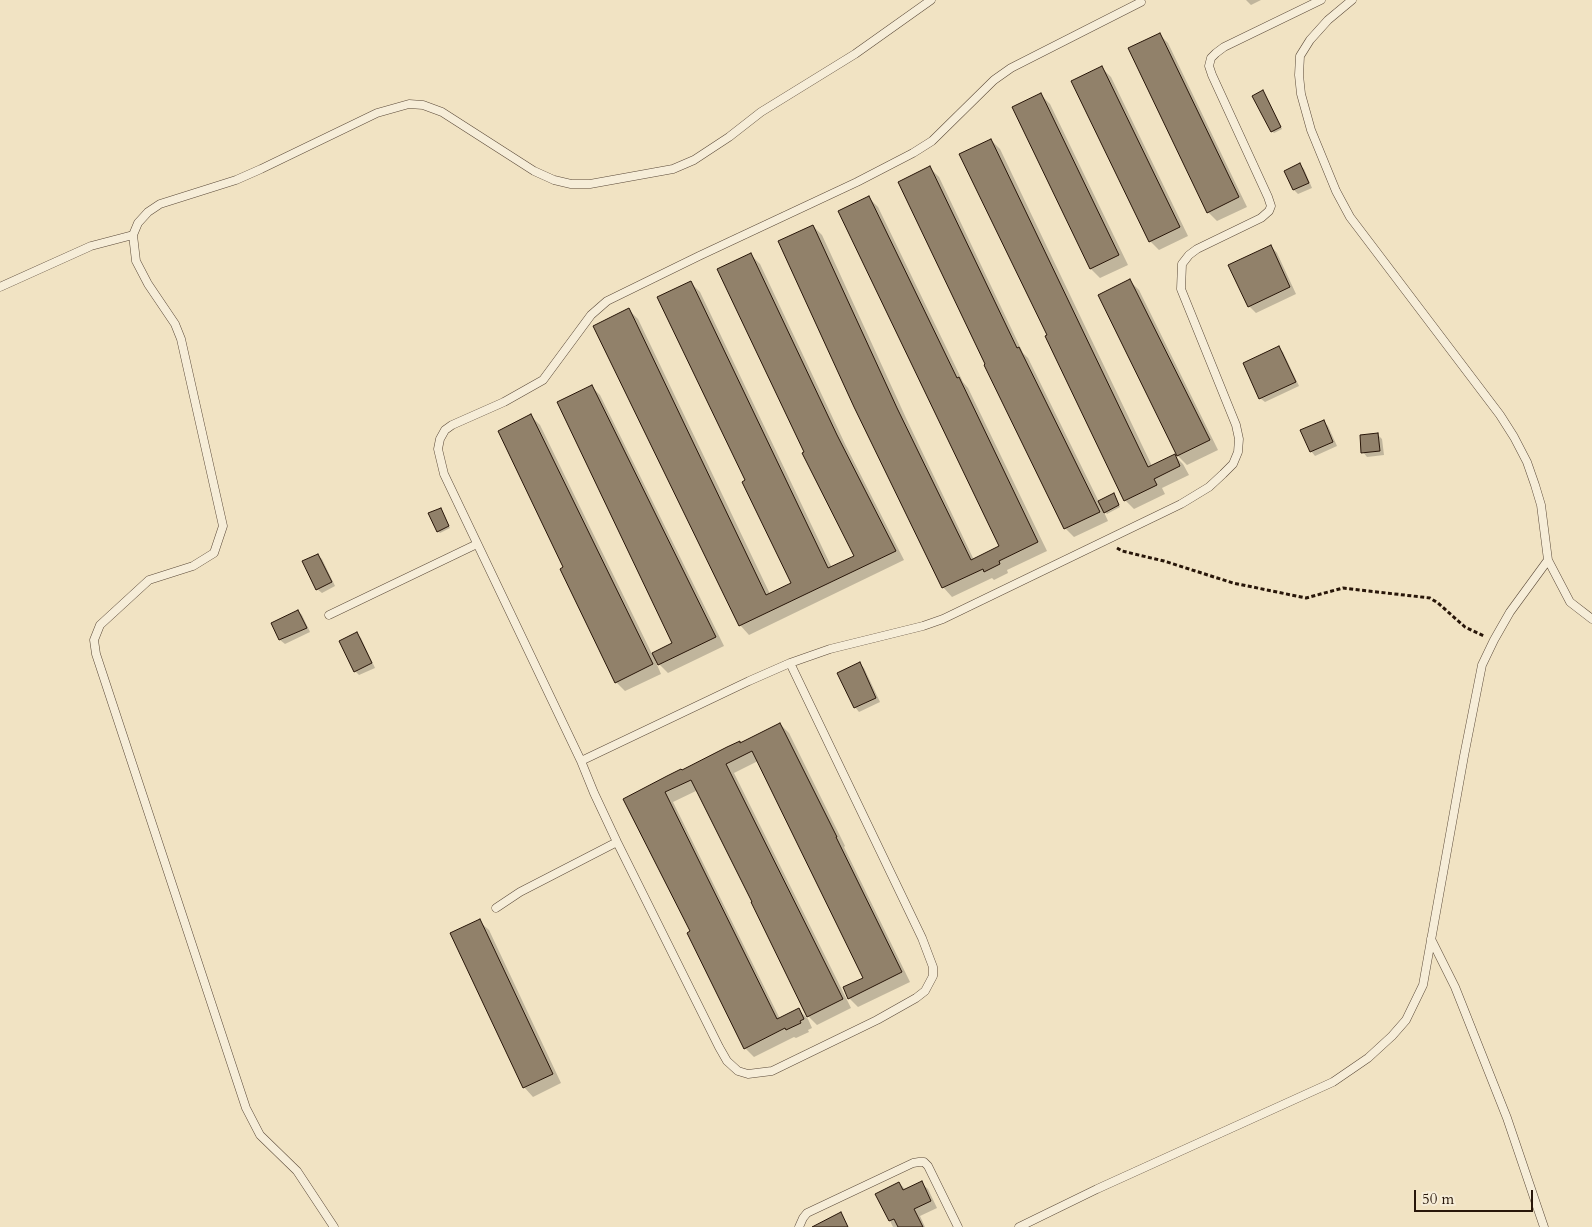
<!DOCTYPE html>
<html>
<head>
<meta charset="utf-8">
<style>
	body { margin:0 }
	#map { position:relative; width:1592px; height:1227px; overflow:hidden; background:#f1e3c3; font-family:Cardo,serif }
	canvas { display:block }
	.scale { position:absolute; left:1414px; top:1190px; width:119px; height:22px; box-sizing:border-box; border:2px solid #281609; border-top:0; padding-left:6px; font-size:15px; line-height:18px; white-space:nowrap; color:#281609; -webkit-text-stroke:4px #f6edd8; paint-order:stroke }
</style>
</head>
<body>
<div id="map">
<canvas width="1592" height="1227"></canvas>
<div class="scale">50 m</div>
</div>
<script>
const context = document.querySelector('canvas').getContext('2d');
context.lineJoin = 'round';
function fill(path, color) { context.fillStyle = color; context.fill(path, 'evenodd'); }
const toPath = rows => new Path2D(rows.map(r => 'M' + r).join(''));
function strokePath(path, color, width, dash) { context.strokeStyle = color; context.lineWidth = width; context.lineCap = dash ? 'butt' : 'round'; context.setLineDash(dash || []); context.stroke(path); }
fill(toPath([
	[1246,0,1261,0,1251,5],
	[1159,34,1168,43,1247,207,1217,221,1208,212],
	[1102,68,1111,77,1188,236,1159,250,1150,241],
	[1264,93,1282,129,1274,133,1272,131],
	[1041,95,1050,104,1128,265,1100,278,1091,269],
	[991,140,1000,149,1152,466,1174,455,1183,464,1189,475,1162,488,1165,494,1134,509,1125,500,1049,335],
	[1300,165,1304,169,1312,188,1298,194,1294,190,1285,171],
	[930,168,939,177,1023,353,1028,358,1099,502,1115,496,1120,507,1107,514,1103,510,1108,521,1074,537,1065,528,986,364],
	[869,198,878,207,963,382,968,388,1047,551,1007,570,1008,573,994,580,992,578,952,597,943,587,813,226,822,235,906,418,974,560,1000,547],
	[1271,246,1277,253,1296,294,1256,313,1249,306],
	[751,255,760,264,846,446,904,560,749,635,740,625,595,326,629,310,638,319,770,594,793,583,747,481,691,283,700,292,832,568,856,556,805,453],
	[1130,281,1139,290,1218,450,1187,465,1178,456,1099,296],
	[1279,348,1283,352,1299,386,1265,402,1260,398],
	[591,386,600,395,724,646,668,673,655,660,661,674,625,691,616,682,565,568,531,416,540,425,652,654,674,644],
	[1323,421,1328,426,1337,446,1315,456,1311,451],
	[1377,434,1382,439,1384,455,1367,457,1363,452],
	[441,509,450,528,440,533,438,531],
	[317,555,322,559,335,586,322,593,317,589],
	[298,611,302,615,310,632,285,644,280,640,273,623],
	[357,634,361,638,375,668,359,675,355,671],
	[860,664,864,668,880,702,859,712,855,707],
	[780,724,789,733,845,846,844,847,910,982,858,1007,849,998,865,979,758,761,734,773,851,1008,817,1025,808,1016,698,790,673,802,780,1019,799,1010,808,1019,812,1028,808,1030,809,1032,796,1038,794,1037,754,1057,745,1048,692,932,625,799],
	[479,921,489,930,561,1083,533,1097,524,1087],
	[899,1183,906,1190,921,1183,928,1189,937,1208,920,1216,925,1227,893,1227,877,1194]
]), '#0003');
const building = toPath([
	[1160,33,1239,197,1207,213,1128,48,1160,33],
	[1102,66,1180,227,1149,242,1071,81,1102,66],
	[1263,90,1281,127,1271,132,1252,96,1263,90],
	[1041,93,1119,255,1090,269,1012,107,1041,93],
	[991,139,1148,467,1175,454,1180,466,1154,479,1157,485,1124,501,1045,336,1047,335,959,154,991,139],
	[1300,163,1309,183,1293,190,1284,171,1300,163],
	[930,166,1017,348,1019,347,1100,512,1064,529,984,365,985,364,898,182,930,166],
	[869,196,957,378,959,377,1038,542,999,561,1000,564,984,572,983,569,942,588,854,407,778,241,813,225,897,408,971,560,999,546,838,211,869,196],
	[1271,245,1290,287,1248,307,1228,265,1271,245],
	[751,253,837,435,896,551,739,626,593,326,629,308,766,595,791,583,742,482,745,480,657,297,691,281,828,568,854,556,802,453,804,452,717,269,751,253],
	[1130,279,1210,440,1177,456,1098,295,1130,279],
	[1279,346,1296,382,1259,399,1243,363,1279,346],
	[592,385,716,637,658,665,652,653,672,643,557,402,592,385],
	[531,414,653,664,615,683,560,569,563,567,498,431,531,414],
	[1324,420,1333,442,1310,452,1300,430,1324,420],
	[1378,433,1380,451,1361,453,1360,435,1378,433],
	[1114,493,1119,505,1104,513,1098,501,1114,493],
	[441,508,449,526,437,532,428,513,441,508],
	[318,554,332,582,316,590,302,561,318,554],
	[298,610,307,628,279,640,271,623,298,610],
	[357,632,372,663,354,672,339,641,357,632],
	[860,662,876,698,854,708,837,673,860,662],
	[780,723,837,837,836,837,902,972,848,999,843,987,863,978,752,751,726,764,843,999,807,1017,751,902,752,902,691,780,665,792,777,1019,799,1008,804,1019,800,1021,801,1023,786,1030,785,1028,744,1049,687,933,690,931,623,799,667,776,681,769,682,770,727,747,740,741,740,743,780,723],
	[480,919,553,1074,523,1088,450,933,480,919],
	[922,1181,931,1201,914,1209,923,1227,898,1227,894,1219,889,1221,875,1194,899,1182,903,1190,922,1181],
	[841,1212,848,1227,812,1227,841,1212]
]);
fill(building, '#91816a');
strokePath(building, '#281609', 1);
const service = toPath([
	[1352,0,1328,20,1310,40,1300,56,1299,75,1301,94,1311,130,1336,191,1350,217,1500,415,1514,437,1527,462,1535,485,1541,505,1548,560,1570,602,1592,619],
	[0,287,91,246,133,235],
	[329,615,477,544],
	[790,663,922,938,933,967,933,976,925,991,916,998,877,1020,772,1071,748,1074,738,1071,727,1061,719,1047,617,842,594,793,581,761,444,474,438,449,440,439,445,430,452,425,504,402,543,380,591,315,607,301,699,256,857,182,913,153,932,141,994,80,1011,68,1141,2],
	[581,761,749,681,790,663,830,649,923,626,943,619,1181,504,1209,487,1223,474,1233,464,1238,452,1239,439,1236,425,1181,289,1182,264,1189,255,1197,249,1261,218,1269,211,1271,206,1268,197,1212,75,1209,66,1211,58,1216,53,1224,47,1321,0],
	[496,908,520,892,617,842],
	[1431,939,1455,987,1507,1118,1544,1227],
	[334,1227,297,1171,260,1135,246,1108,96,654,94,640,100,625,149,580,193,566,214,553,223,526,181,339,175,324,148,284,136,261,133,235,138,223,148,212,160,204,236,180,261,169,377,113,409,104,423,105,442,112,534,171,554,180,571,184,590,184,673,169,694,160,729,137,761,112,855,54,931,0],
	[799,1227,803,1218,807,1213,913,1163,919,1162,924,1162,928,1166,958,1227],
	[1019,1227,1097,1189,1333,1082,1368,1058,1392,1036,1406,1020,1423,985,1464,756,1482,665,1494,640,1510,612,1548,560]
]);
strokePath(service, '#5a4938', 9);
strokePath(toPath([
	[1117,548,1122,551,1164,561,1233,583,1306,598,1343,588,1430,598,1438,603,1465,627,1484,636]
]), '#281609', 3, [4, 2.5]);
strokePath(service, '#f6edd8', 8);
</script>
</body>
</html>
